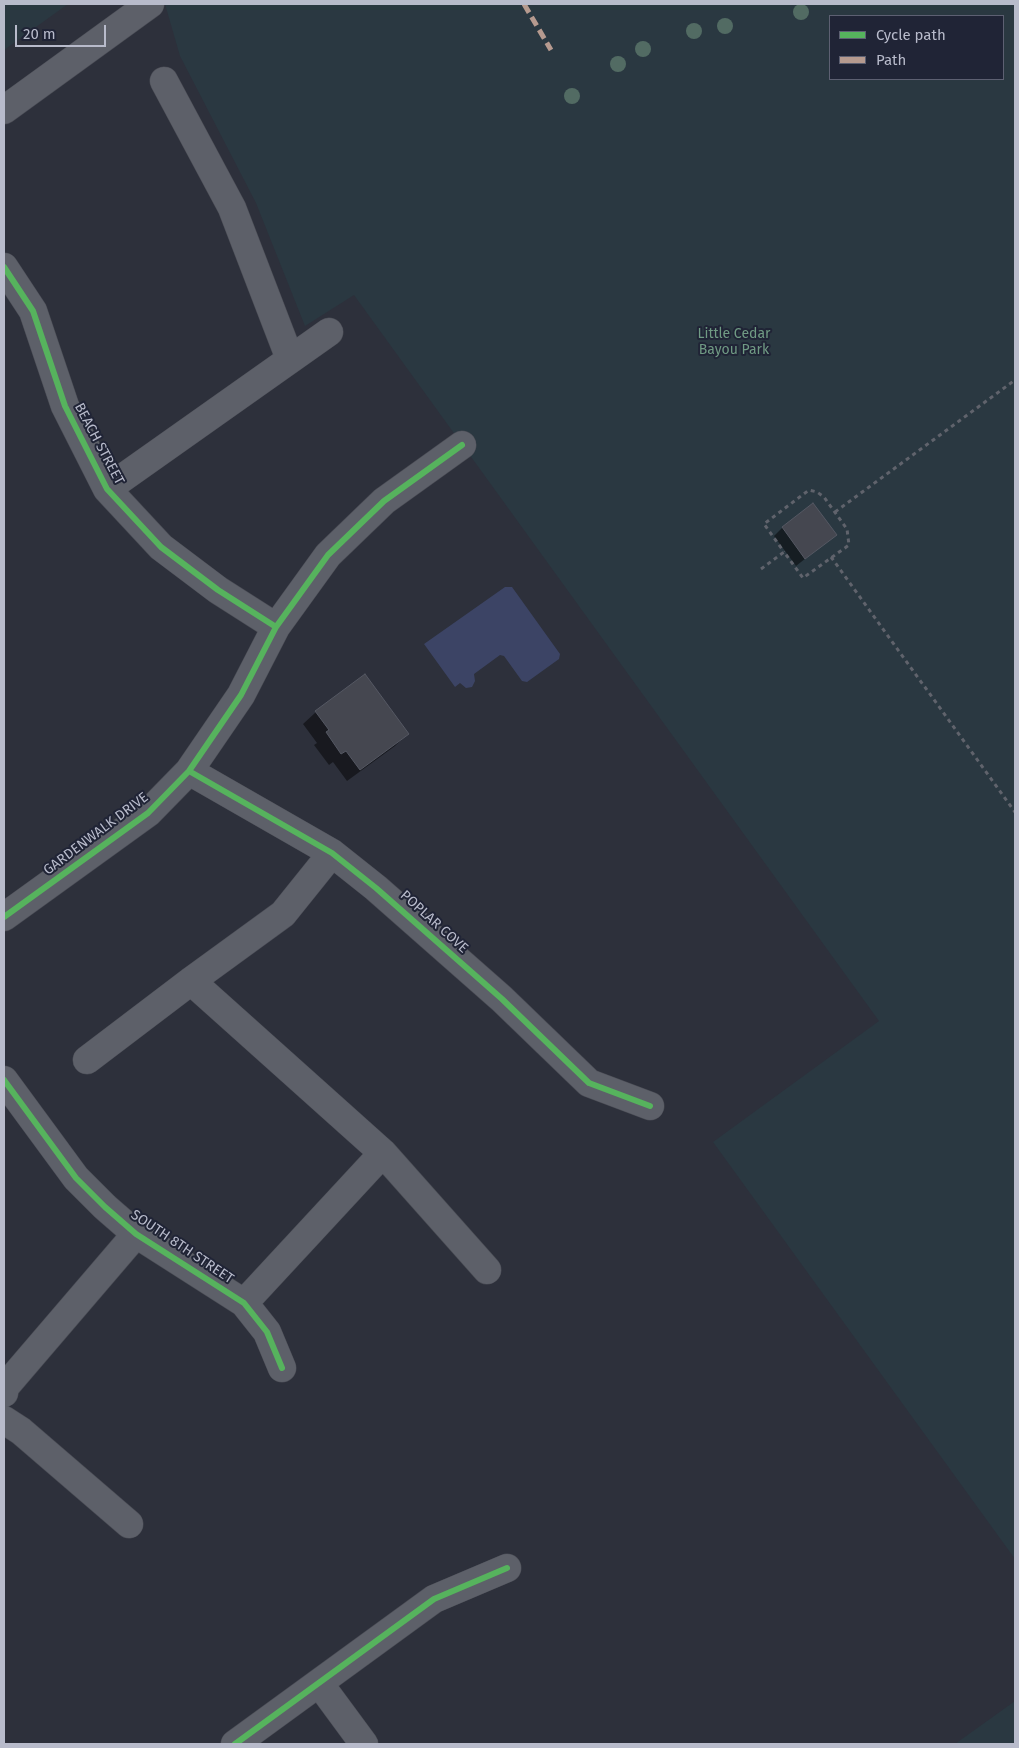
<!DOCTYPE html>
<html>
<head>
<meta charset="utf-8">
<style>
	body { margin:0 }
	#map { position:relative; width:1019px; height:1748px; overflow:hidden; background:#2d303b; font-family:"Fira Sans",sans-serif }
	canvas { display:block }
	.frame { position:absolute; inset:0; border:5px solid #b8bbcb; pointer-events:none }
	.legend { position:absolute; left:829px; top:15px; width:175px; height:65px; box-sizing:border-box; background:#202436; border:1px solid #5d6072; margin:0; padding:6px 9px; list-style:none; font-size:15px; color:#b8bbcb }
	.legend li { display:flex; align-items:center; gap:10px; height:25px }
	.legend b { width:25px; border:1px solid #5d6072 }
	.scale { position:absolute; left:15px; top:25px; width:91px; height:22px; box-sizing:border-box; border:2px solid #b8bbcb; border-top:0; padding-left:6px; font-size:15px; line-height:18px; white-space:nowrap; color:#b8bbcb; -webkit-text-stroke:4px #202436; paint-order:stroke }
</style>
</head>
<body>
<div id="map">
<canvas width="1019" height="1748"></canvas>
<div class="frame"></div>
<ul class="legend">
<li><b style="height:6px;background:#56b35d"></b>Cycle path</li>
<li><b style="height:6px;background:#b69a8f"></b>Path</li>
</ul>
<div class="scale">20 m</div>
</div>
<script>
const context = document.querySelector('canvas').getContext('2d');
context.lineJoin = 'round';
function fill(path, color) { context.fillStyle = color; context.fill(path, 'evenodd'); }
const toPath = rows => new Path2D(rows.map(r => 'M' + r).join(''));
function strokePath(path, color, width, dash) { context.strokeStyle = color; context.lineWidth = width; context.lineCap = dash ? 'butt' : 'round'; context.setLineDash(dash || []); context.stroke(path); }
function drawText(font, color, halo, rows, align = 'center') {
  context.font = font + ' "Fira Sans",sans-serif'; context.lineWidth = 4; context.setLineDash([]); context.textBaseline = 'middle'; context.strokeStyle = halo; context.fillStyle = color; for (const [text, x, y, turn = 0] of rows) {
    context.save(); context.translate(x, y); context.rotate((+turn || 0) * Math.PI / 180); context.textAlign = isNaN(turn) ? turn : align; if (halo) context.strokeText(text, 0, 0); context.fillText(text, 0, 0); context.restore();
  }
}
fill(toPath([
	[4,4,68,4,4,50],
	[165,4,1015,4,1015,1559,713,1142,879,1021,354,295,305,326,256,203,180,56],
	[830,16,1003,16,1003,79,830,79],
	[1015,1701,1015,1744,955,1744]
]), '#2a3841');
fill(toPath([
	[505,587,512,587,560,654,559,659,527,682,522,681,504,656,500,655,474,674,475,681,472,687,466,688,460,683,455,687,424,644]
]), '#3c4465');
fill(toPath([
	[782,528,835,535,796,566,774,536],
	[316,712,407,734,395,746,347,781,333,762,329,765,314,745,317,743,303,724]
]), '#0007');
const building = toPath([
	[813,503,837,535,805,559,782,527,813,503],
	[365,674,409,734,360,770,346,751,341,754,326,732,329,730,315,711,365,674]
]);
fill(building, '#454750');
strokePath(building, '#555863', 1);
const minor = toPath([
	[164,81,232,208,290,359],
	[4,110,150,4],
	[4,267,33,311,65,406,107,489,161,547,218,590,276,627],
	[107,489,329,332],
	[189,771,332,853,376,888,502,999,589,1083,650,1106],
	[4,917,148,813,189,771,241,695,276,627,328,555,384,501,462,445],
	[191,981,383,1153,487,1270],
	[87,1060,191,981,283,914,332,853],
	[4,1080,76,1178,105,1207,136,1234,244,1303,267,1332,282,1368],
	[244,1303,383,1153],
	[4,1393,5,1387,136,1234],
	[4,1420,21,1431,129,1524],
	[319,1683,364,1744],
	[235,1744,434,1599,507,1568]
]);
strokePath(minor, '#494b54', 29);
strokePath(toPath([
	[835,512,1015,380],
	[831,557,1015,812],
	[761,569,784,552,803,578,849,545,847,529,824,497,817,492,809,490,764,524,784,552]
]), '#60636c', 3, [4, 4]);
strokePath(minor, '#5d6069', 28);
strokePath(toPath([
	[524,4,551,50]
]), '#b69a8f', 5, [10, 5]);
strokePath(toPath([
	[4,267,33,311,65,406,107,489,161,547,218,590,276,627],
	[189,771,332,853,376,888,502,999,589,1083,650,1106],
	[4,917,148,813,189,771,241,695,276,627,328,555,384,501,462,445],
	[4,1080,76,1178,105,1207,136,1234,244,1303,267,1332,282,1368],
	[235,1744,434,1599,507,1568]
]), '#56b35d', 6);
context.fillStyle = '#526b63';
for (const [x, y] of [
	[801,12],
	[725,26],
	[694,31],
	[643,49],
	[618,64],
	[572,96]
]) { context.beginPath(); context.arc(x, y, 8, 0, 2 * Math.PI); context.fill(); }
drawText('14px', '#709b84', '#202436', [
	["Little Cedar",734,334],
	["Bayou Park",734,350]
]);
drawText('14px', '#b8bbcb', '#202436', [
	["BEACH STREET",99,444,62],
	["GARDENWALK DRIVE",96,834,-37],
	["POPLAR COVE",434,922,42],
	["SOUTH 8TH STREET",182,1247,34]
]);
</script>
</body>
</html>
